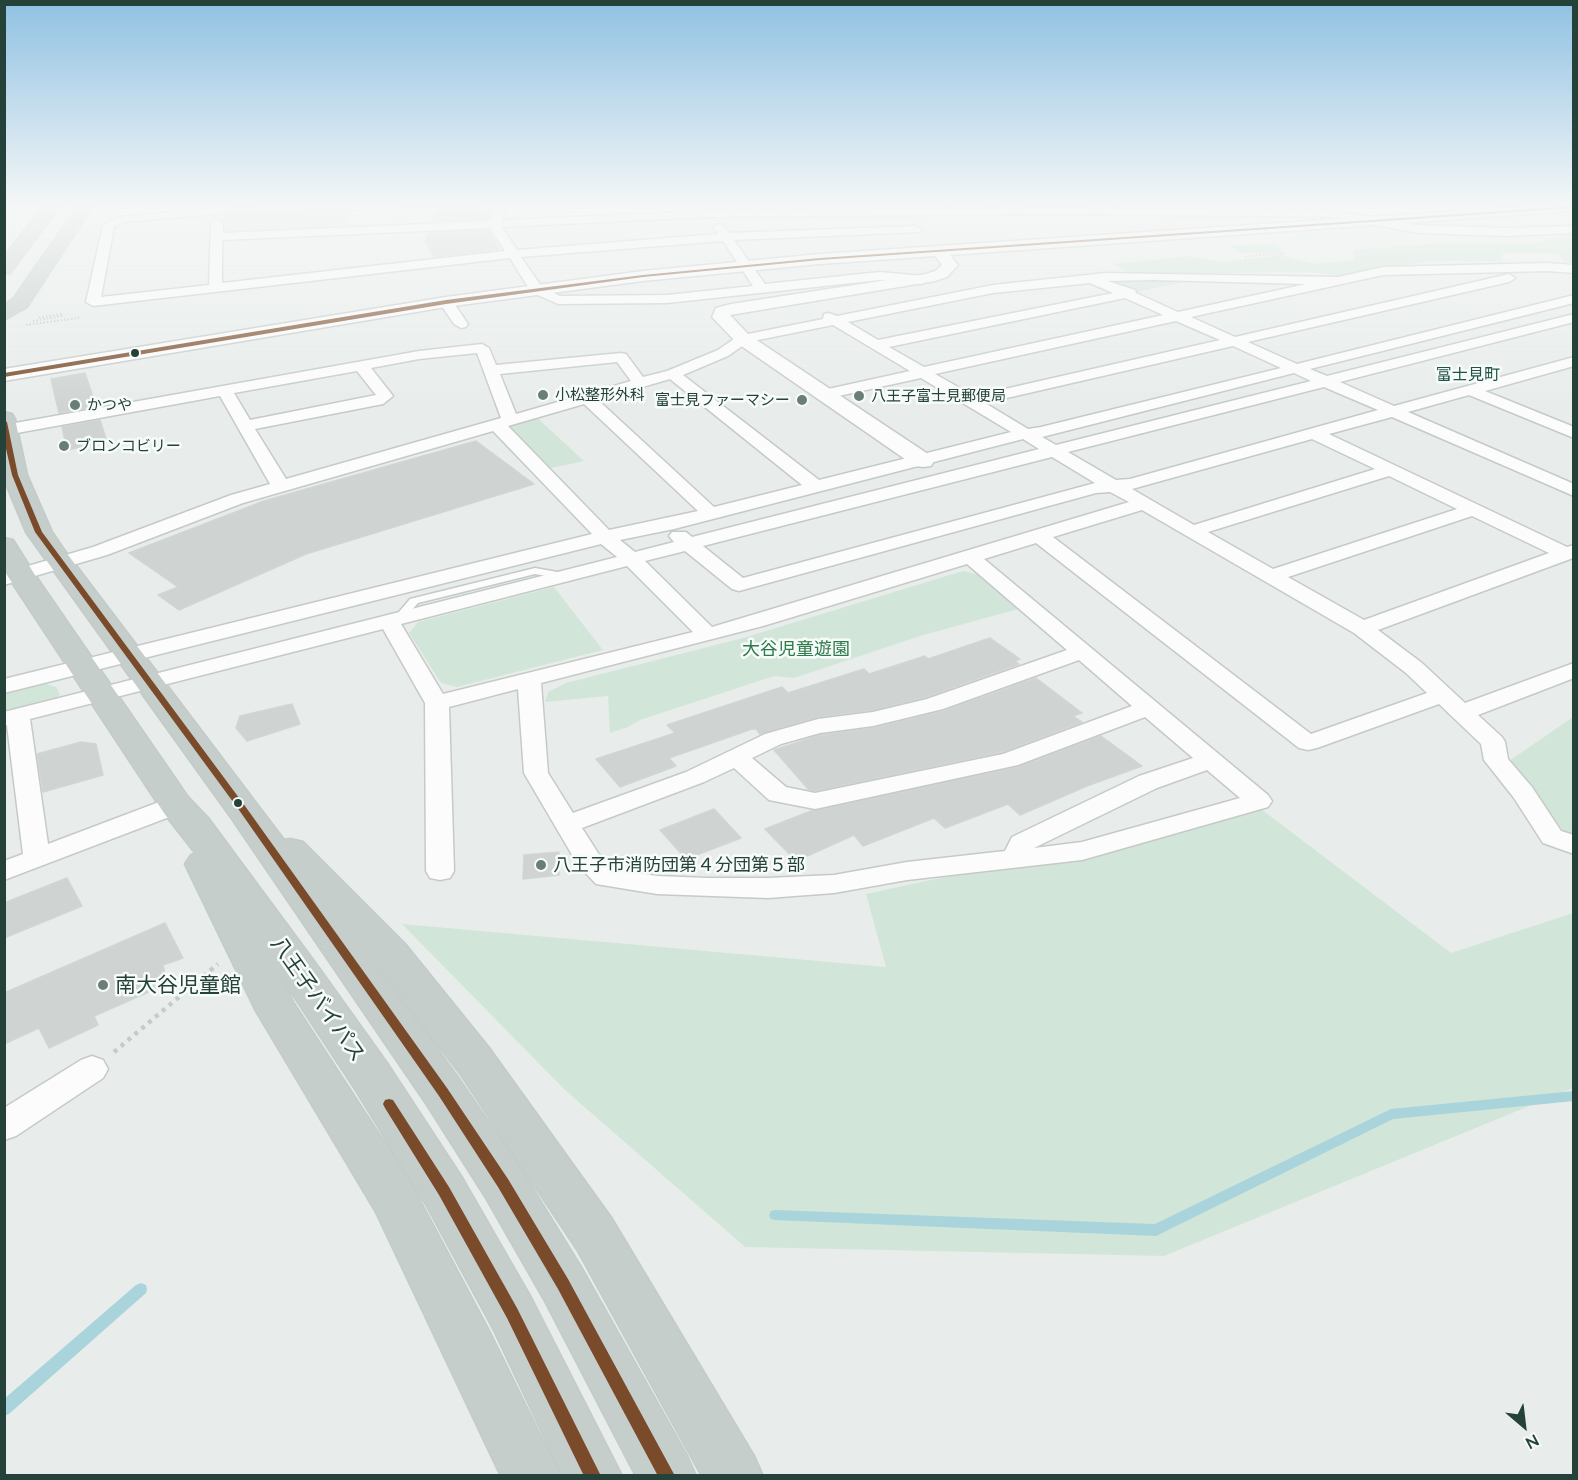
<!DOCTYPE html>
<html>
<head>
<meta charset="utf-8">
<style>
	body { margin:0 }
	#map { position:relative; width:1578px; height:1480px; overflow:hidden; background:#e8edeb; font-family:Lato,sans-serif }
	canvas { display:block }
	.frame { position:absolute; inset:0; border:6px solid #24423a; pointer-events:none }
	.north { position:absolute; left:1494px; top:1396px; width:60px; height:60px; -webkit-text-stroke:4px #f7fbf9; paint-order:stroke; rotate:152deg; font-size:16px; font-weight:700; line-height:24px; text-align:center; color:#24423a }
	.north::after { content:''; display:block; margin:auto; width:21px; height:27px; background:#24423a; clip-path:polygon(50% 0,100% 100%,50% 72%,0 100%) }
</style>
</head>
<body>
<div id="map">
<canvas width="1578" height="1480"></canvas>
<div class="frame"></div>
<div class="north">N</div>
</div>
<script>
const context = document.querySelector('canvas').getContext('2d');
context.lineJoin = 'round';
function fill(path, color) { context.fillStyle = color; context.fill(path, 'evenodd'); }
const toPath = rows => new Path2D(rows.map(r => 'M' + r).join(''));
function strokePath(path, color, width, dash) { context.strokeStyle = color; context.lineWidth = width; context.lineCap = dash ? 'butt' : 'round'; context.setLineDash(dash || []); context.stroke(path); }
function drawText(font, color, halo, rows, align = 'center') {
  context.font = font + ' Lato,"Noto Sans JP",sans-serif'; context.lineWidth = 5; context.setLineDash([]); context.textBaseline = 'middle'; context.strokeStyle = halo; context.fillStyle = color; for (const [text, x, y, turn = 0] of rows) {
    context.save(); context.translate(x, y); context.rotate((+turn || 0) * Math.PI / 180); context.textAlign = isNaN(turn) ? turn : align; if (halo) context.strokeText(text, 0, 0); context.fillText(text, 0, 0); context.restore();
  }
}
fill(toPath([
	[354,207,345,230,223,235,223,213],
	[1573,230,1573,263,1563,261,1558,253,1503,253,1502,261,1429,261,1344,276,1308,272,1131,274,1114,264,1189,256,1223,262,1281,255,1314,264,1354,260,1353,250,1443,243,1539,243],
	[1275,244,1285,253,1240,253,1229,245],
	[1208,277,1127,294,1091,278],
	[532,413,584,461,542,470,496,424],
	[963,571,980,575,1018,609,920,636,794,678,774,676,640,720,628,727,610,733,608,696,545,702,548,692,566,683,743,638],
	[554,587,603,650,457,687,441,683,409,633,418,622],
	[40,682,56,687,60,695,50,703,5,715,5,691],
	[1573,717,1573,843,1509,761],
	[1261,809,1451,953,1573,913,1573,1088,1164,1256,745,1247,565,1090,402,924,886,967,866,894]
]), '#d1e6d8');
fill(toPath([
	[1574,1091,1574,1101,1393,1119,1156,1236,775,1220,771,1219,769,1215,771,1211,775,1210,1155,1224,1391,1109,1574,1091],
	[141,1283,146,1285,147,1289,146,1293,9,1414,4,1416,4,1399,136,1285,141,1283]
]), '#a9d4db');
const building = toPath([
	[484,205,482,212,490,212,488,219,433,221,439,207,484,205],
	[488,230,499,249,435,257,425,242,429,233,488,230],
	[85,373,96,406,59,413,51,379,85,373],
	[100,420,107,442,67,450,62,427,100,420],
	[476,441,534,484,306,554,179,610,158,595,178,587,129,553,264,501,476,441],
	[990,638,1020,659,1015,661,1019,664,926,697,873,710,817,717,760,734,756,729,752,729,669,758,676,766,620,787,596,759,675,733,667,725,782,687,788,693,864,669,869,674,925,656,928,659,990,638],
	[1036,678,1082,713,1073,716,1082,722,1002,752,815,791,808,789,774,750,820,735,873,728,944,711,1036,678],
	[292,704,300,724,247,741,236,728,240,716,292,704],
	[1101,736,1142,766,1087,786,1020,815,1008,804,945,828,934,818,863,846,854,835,796,861,765,829,811,811,1018,767,1101,736],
	[81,742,96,744,103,775,43,792,37,754,81,742],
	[714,809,741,838,686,859,660,830,714,809],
	[559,852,559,875,523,879,524,855,559,852],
	[67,878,82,906,4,938,4,903,67,878],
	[165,923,183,958,163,965,167,984,94,1016,98,1025,49,1048,39,1028,4,1044,4,993,165,923]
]);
fill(building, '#cfd4d2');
strokePath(building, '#d1d6d4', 1.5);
const service = toPath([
	[1049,203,1055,203,1064,211,1059,212,1049,203],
	[535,568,563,573,568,576,563,579,535,574,418,603,402,621,398,622,393,619,410,599,535,568]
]);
const minor = toPath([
	[349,203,439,203,433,206,217,214,125,222,114,227,101,297,209,285,211,222,217,219,223,222,223,233,490,221,495,203,506,203,502,220,710,211,1061,208,1334,211,1419,225,1505,228,1574,226,1574,233,1505,236,1419,233,1334,217,1061,214,710,217,502,227,517,250,718,234,713,227,719,224,723,225,729,233,916,226,922,230,920,232,734,240,765,284,880,272,922,276,928,280,922,284,880,280,667,303,558,304,531,292,510,258,93,306,86,302,103,225,119,217,217,208,349,203],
	[490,228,505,251,222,283,222,240,490,228],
	[723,241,753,286,667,295,560,296,541,286,521,257,723,241],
	[1461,203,1475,203,1492,213,1490,215,1482,215,1461,203],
	[1548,263,1574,265,1574,273,1548,271,1383,275,1191,317,1235,337,1509,274,1515,278,1509,282,1248,342,1297,364,1574,295,1574,303,1310,369,1327,376,1574,314,1574,322,1340,382,1394,406,1574,357,1574,366,1485,391,1574,427,1574,438,1469,395,1408,412,1574,484,1574,496,1392,417,1329,434,1567,547,1574,545,1573,558,1378,630,1422,663,1465,703,1574,663,1574,678,1478,715,1502,737,1505,742,1508,759,1532,787,1561,831,1574,835,1574,854,1543,843,1514,798,1484,760,1481,744,1439,704,1317,748,1308,750,1299,748,1036,543,984,559,1268,795,1272,801,1268,807,1082,860,907,880,834,893,768,898,657,894,596,884,578,865,524,773,518,689,449,707,454,871,450,878,440,880,430,878,426,871,425,703,383,629,30,719,48,844,167,799,176,797,185,799,189,805,185,811,4,880,4,861,23,854,7,725,4,726,4,712,617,557,601,544,4,693,4,679,592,534,493,431,243,503,107,555,4,585,4,573,93,547,231,495,270,484,220,396,6,435,4,425,419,351,482,344,489,348,496,365,621,353,626,354,643,377,667,371,718,350,738,336,823,319,824,314,829,313,837,316,993,285,1106,273,1338,277,1383,267,1548,263],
	[1154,280,1306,284,1178,312,1136,293,1135,290,1108,281,1154,280],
	[1090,283,1113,293,878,340,848,322,993,293,1090,283],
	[1125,298,1163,315,924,367,889,347,1125,298],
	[1176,321,1220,340,974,396,935,374,1176,321],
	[833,325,910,371,819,391,817,394,819,397,825,399,921,378,1011,432,819,480,683,375,728,356,748,342,833,325],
	[1233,346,1281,368,1041,427,1028,429,985,403,1233,346],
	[477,353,501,418,286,479,255,429,383,404,393,396,371,368,419,359,477,353],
	[617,362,631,381,516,414,500,374,617,362],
	[357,371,376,395,250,420,234,393,357,371],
	[1294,373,1311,381,1056,445,1042,437,1294,373],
	[670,379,802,485,714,507,598,400,670,379],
	[1324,387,1378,410,1130,479,1116,480,1068,452,1324,387],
	[584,404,698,511,609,530,508,426,584,404],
	[1023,439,1039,449,692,537,686,532,672,532,669,536,674,542,635,552,620,540,674,529,1023,439],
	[1312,439,1375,469,1194,525,1132,489,1312,439],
	[1052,457,1095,483,743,578,703,546,1052,457],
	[1389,476,1457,509,1273,569,1208,532,1389,476],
	[1110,492,1129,502,712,627,645,561,685,551,732,589,739,591,1096,493,1110,492],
	[1142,510,1354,633,1406,673,1427,693,1311,734,1053,537,1142,510],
	[1472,516,1549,553,1364,620,1288,577,1472,516],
	[967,564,1067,650,927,699,873,712,818,719,765,734,686,772,573,813,548,773,541,683,763,626,967,564],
	[627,566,693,632,443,694,401,624,627,566],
	[1079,660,1132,706,1003,754,815,793,786,787,752,758,781,744,820,733,873,726,943,709,1079,660],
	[1145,717,1193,758,1139,776,1012,837,1005,851,907,862,834,875,768,878,707,878,657,876,614,869,598,853,582,828,704,782,734,768,769,800,815,809,1018,765,1145,717],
	[1207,770,1240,798,1082,842,1034,848,1157,788,1207,770],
	[446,298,451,299,468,324,466,327,461,328,454,324,439,302,446,298],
	[92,1056,103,1060,108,1069,103,1078,16,1136,4,1140,4,1108,81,1060,92,1056]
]);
const tertiary = toPath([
	[1574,203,1574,211,950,255,958,265,947,277,935,281,730,315,749,335,931,456,934,461,931,466,923,467,915,466,737,343,712,317,716,308,731,304,926,274,935,271,942,265,935,256,820,264,643,281,446,307,4,381,4,369,446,297,643,271,820,254,1574,203]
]);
const trunk = toPath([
	[46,203,62,203,10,273,4,274,4,257,46,203],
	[80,203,95,203,27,307,4,320,4,305,13,299,80,203],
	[4,412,12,414,15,419,27,475,52,532,65,551,284,840,290,839,303,842,405,944,489,1048,612,1219,754,1456,763,1476,702,1476,578,1251,459,1072,368,955,459,1079,520,1168,581,1267,687,1456,696,1476,636,1476,545,1301,486,1198,427,1105,230,816,26,532,4,479,4,412],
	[4,538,13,540,35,575,188,797,208,818,316,964,387,1063,461,1176,530,1296,622,1476,563,1476,494,1330,427,1206,355,1089,278,972,293,1002,410,1182,489,1331,560,1476,501,1476,376,1212,256,1011,185,864,191,855,196,854,164,813,7,575,4,570,4,538]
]);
strokePath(service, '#c5cac8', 3);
strokePath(minor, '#c5cac8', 3);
strokePath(tertiary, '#c5cac8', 3);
strokePath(trunk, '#c3ccc9', 3);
strokePath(toPath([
	[1245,261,1246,257,1257,255,1287,254],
	[33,321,62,316,61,314,37,318],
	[26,325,78,318,80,315]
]), '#c3ccca', 2, [1.5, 2]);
strokePath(toPath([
	[114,1052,218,964]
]), '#c3ccca', 4.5, [4, 5]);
fill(service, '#fcfcfc');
fill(minor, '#fcfcfc');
fill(tertiary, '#fcfcfc');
fill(trunk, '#c6cecc');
strokePath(toPath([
	[1256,225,1269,232]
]), '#c3ccca', 2, [1.5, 2]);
fill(toPath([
	[1574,206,1574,208,820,260,643,277,446,304,4,377,4,373,446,300,643,275,820,258,1574,206],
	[4,420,7,422,18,475,42,532,245,806,447,1088,508,1179,568,1279,675,1476,658,1476,558,1289,498,1187,439,1096,239,810,35,532,12,475,4,440,4,420],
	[389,1099,393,1100,449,1187,517,1308,601,1476,584,1476,507,1318,439,1195,385,1108,383,1104,385,1100,389,1099]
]), '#7a4b2a');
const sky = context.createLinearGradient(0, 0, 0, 410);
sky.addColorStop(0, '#8fc1e3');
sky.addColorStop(0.5, '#f5f7f6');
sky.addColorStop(1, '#f5f7f600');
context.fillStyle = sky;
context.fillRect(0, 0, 1578, 410);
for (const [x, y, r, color] of [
	[135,353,5,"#24423a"],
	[543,395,6,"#697e78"],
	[859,396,6,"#697e78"],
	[802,400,6,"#697e78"],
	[75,405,6,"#697e78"],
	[64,446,6,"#697e78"],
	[238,803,5,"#24423a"],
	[541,865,6,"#697e78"],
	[103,985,6,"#697e78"]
]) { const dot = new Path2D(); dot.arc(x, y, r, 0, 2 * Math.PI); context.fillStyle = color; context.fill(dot); strokePath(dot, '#f7fbf9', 2); }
drawText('15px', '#24423a', '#f7fbf9', [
	["小松整形外科",555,395],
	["八王子富士見郵便局",871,396],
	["富士見ファーマシー",790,400,"right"],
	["かつや",87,405],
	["ブロンコビリー",76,446]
], 'left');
drawText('16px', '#1f5548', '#f7fbf9', [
	["富士見町",1468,375]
]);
drawText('18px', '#2d7a4b', '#f7fbf9', [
	["大谷児童遊園",796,649]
]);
drawText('18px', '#24423a', '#f7fbf9', [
	["八王子市消防団第４分団第５部",553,865]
], 'left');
drawText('21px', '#24423a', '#f7fbf9', [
	["南大谷児童館",115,985]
], 'left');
drawText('21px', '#24423a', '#f7fbf9', [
	["八王子バイパス",318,999,55]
]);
</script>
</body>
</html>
